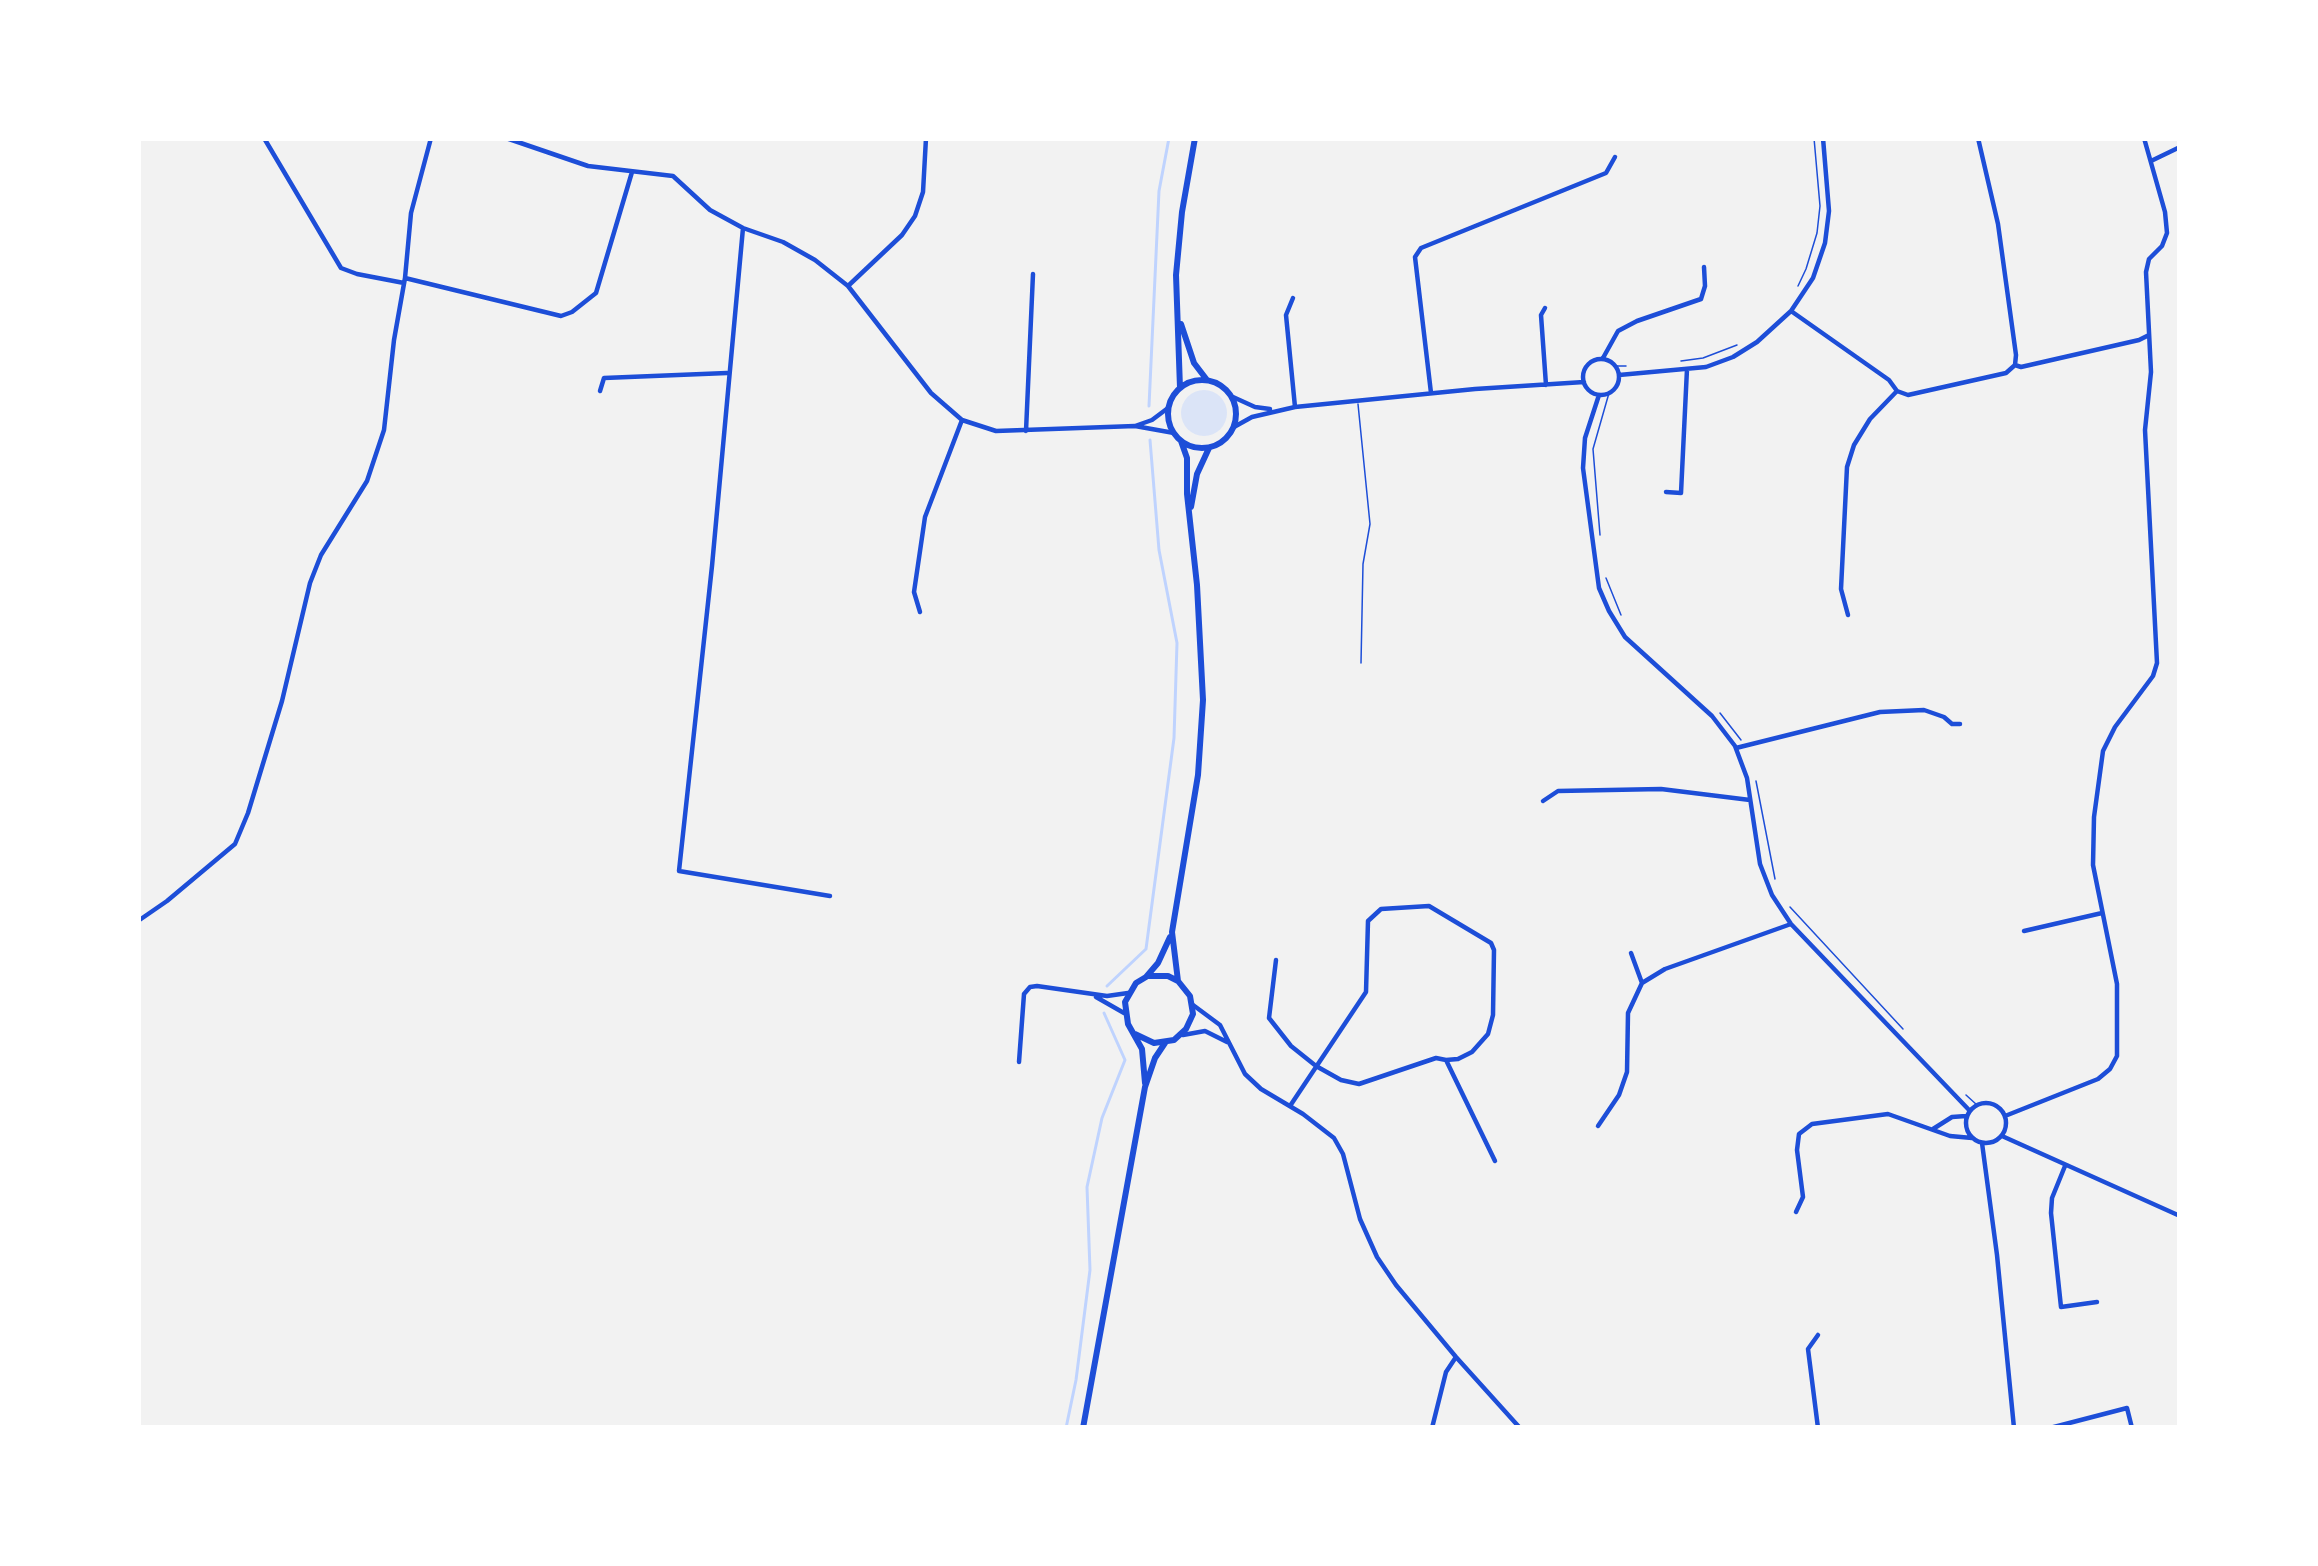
<!DOCTYPE html>
<html>
<head>
<meta charset="utf-8">
<style>
	body { margin:0 }
	#map { position:relative; width:2318px; height:1566px; overflow:hidden; background:#f2f2f2; font-family:"Fira Sans",sans-serif }
	canvas { display:block }
	.frame { position:absolute; inset:0; border:141px solid #fff; pointer-events:none }
</style>
</head>
<body>
<div id="map">
<canvas width="2318" height="1566"></canvas>
<div class="frame"></div>
</div>
<script>
const context = document.querySelector('canvas').getContext('2d');
context.lineJoin = 'round';
function fill(path, color) { context.fillStyle = color; context.fill(path, 'evenodd'); }
const toPath = rows => new Path2D(rows.map(r => 'M' + r).join(''));
function strokePath(path, color, width, dash) { context.strokeStyle = color; context.lineWidth = width; context.lineCap = dash ? 'butt' : 'round'; context.setLineDash(dash || []); context.stroke(path); }
fill(toPath([
	'1181 413a23 23 0 1 1 46 0a23 23 0 1 1-46 0Z'
]), '#dbe4f7');
strokePath(toPath([
	[1149,406,1159,191,1169,138],
	[1107,986,1146,949,1174,738,1177,643,1159,550,1150,440],
	[1066,1428,1076,1380,1090,1270,1087,1187,1102,1118,1125,1060,1104,1013]
]), '#bfd3fe', 3);
strokePath(toPath([
	[1798,286,1806,269,1817,233,1820,206,1814,138],
	[1681,361,1703,358,1737,345],
	[1616,366,1626,366],
	[1600,535,1593,449,1609,393],
	[1606,578,1621,615],
	[1720,713,1741,740],
	[1756,781,1775,879],
	[1790,907,1903,1029],
	[1966,1095,1977,1105]
]), '#1d4ed8', 1.5);
strokePath(toPath([
	[1358,404,1370,524,1363,564,1361,663]
]), '#1d4ed8', 1.5);
strokePath(toPath([
	[264,138,341,268,357,274,404,283],
	[506,138,588,166,673,176,710,210,743,228,783,242,815,260,848,286,931,393,962,420,996,431,1135,426],
	[1978,138,1998,224,2016,355,2015,365],
	[2151,161,2180,147],
	[743,228,712,566,679,871,830,896],
	[405,278,561,316,572,312,596,293,632,172],
	[848,286,902,235,915,216,923,192,926,138],
	[1293,298,1286,315,1295,407],
	[1545,308,1541,315,1546,385],
	[1791,311,1889,380,1897,391,1908,395,2006,373,2015,365,2021,367,2139,340,2149,335],
	[1603,358,1618,331,1637,321,1701,299,1705,286,1704,267],
	'1583 377a18 18 0 1 1 36 0a18 18 0 1 1-36 0Z',
	[1619,375,1706,367,1733,357,1757,342,1791,311,1813,278,1825,243,1829,211,1823,138],
	[600,391,604,378,727,373],
	[1431,393,1415,257,1421,248,1606,173,1615,157],
	[1599,395,1585,438,1583,468,1599,588,1609,611,1625,637,1712,716,1735,746,1747,778,1760,864,1772,895,1791,924,1970,1111],
	[1233,397,1255,407,1270,409],
	[1168,408,1152,420,1135,426,1174,433],
	[1234,427,1252,417,1295,407,1475,389,1584,382],
	[1026,431,1033,274],
	[1666,492,1681,493,1687,369],
	[920,612,914,592,925,517,962,420],
	[1848,615,1841,589,1847,467,1854,445,1870,419,1897,391],
	[1736,748,1880,712,1924,710,1944,717,1952,724,1960,724],
	[1543,801,1558,791,1661,789,1750,800],
	[138,921,167,901,235,844,248,813,282,701,310,583,321,555,367,481,384,430,394,340,405,278,411,213,431,138],
	[2024,931,2102,913],
	[1631,953,1642,983],
	[1276,960,1269,1018,1291,1046,1316,1066,1341,1080,1359,1084,1436,1058,1446,1060,1495,1161],
	[1096,997,1124,1013],
	[1193,1005,1220,1025,1245,1074,1261,1089,1303,1114,1334,1138,1343,1154,1360,1219,1377,1257,1396,1285,1456,1357,1520,1428],
	[1183,1035,1205,1031,1227,1042],
	[1019,1062,1024,994,1030,987,1037,986,1107,996,1128,993],
	'1966 1123a20 20 0 1 1 40 0a20 20 0 1 1-40 0Z',
	[1290,1106,1366,992,1368,921,1381,909,1429,906,1491,943,1494,950,1493,1015,1488,1034,1472,1052,1458,1059,1446,1060],
	[2005,1116,2098,1079,2110,1069,2117,1056,2117,984,2093,865,2094,817,2103,751,2115,727,2153,676,2157,663,2145,430,2151,372,2146,272,2149,259,2162,246,2167,233,2165,212,2144,138],
	[1598,1126,1619,1095,1627,1072,1628,1013,1642,983,1665,969,1791,924],
	[1933,1129,1952,1117,1966,1116],
	[2002,1136,2180,1216],
	[1982,1143,1997,1255,2014,1428],
	[2065,1166,2052,1198,2051,1213,2061,1307,2097,1302],
	[1796,1212,1803,1197,1797,1150,1799,1134,1812,1124,1888,1114,1950,1136,1972,1138],
	[1818,1335,1808,1349,1818,1428],
	[1432,1428,1446,1372,1456,1357],
	[2050,1428,2127,1408,2132,1428]
]), '#1d4ed8', 4.5);
strokePath(toPath([
	[1181,324,1194,363,1207,380],
	'1168 414a34 34 0 1 1 68 0a34 34 0 1 1-68 0Z',
	[1180,388,1176,275,1182,212,1195,138],
	[1191,507,1197,474,1209,448],
	[1178,981,1172,932,1198,775,1203,700,1197,585,1187,494,1187,458,1181,441],
	[1135,1034,1154,1043,1174,1040,1186,1029,1193,1014,1190,996,1178,981,1168,976,1149,976],
	[1145,1083,1142,1049,1128,1024,1125,1002,1136,983,1146,977,1158,963,1170,937],
	[1083,1428,1145,1087,1155,1058,1165,1043]
]), '#1d4ed8', 6);
</script>
</body>
</html>
